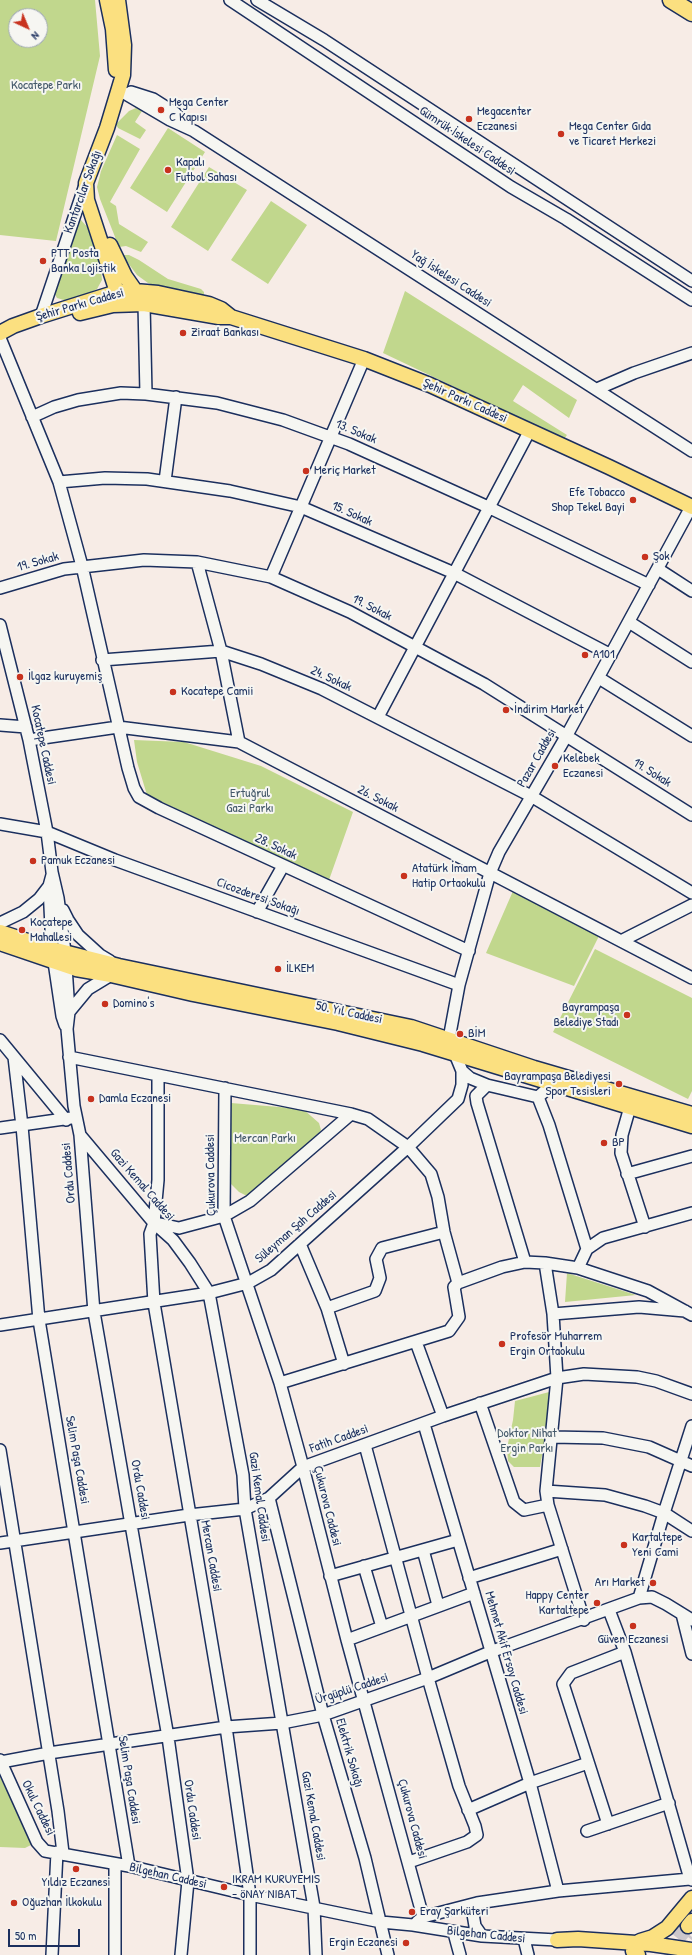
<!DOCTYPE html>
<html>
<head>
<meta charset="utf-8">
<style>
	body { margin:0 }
	#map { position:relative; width:692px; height:1955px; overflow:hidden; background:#f7ece6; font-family:"Patrick Hand",sans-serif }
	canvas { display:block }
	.north { position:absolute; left:8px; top:8px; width:40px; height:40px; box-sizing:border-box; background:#f6f6f2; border:1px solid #9ea6b7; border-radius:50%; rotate:136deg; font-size:11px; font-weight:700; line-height:16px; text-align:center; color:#1b2f5e }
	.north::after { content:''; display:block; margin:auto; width:14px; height:18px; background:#c8321e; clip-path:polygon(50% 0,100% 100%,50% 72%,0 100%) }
	.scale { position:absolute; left:8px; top:1929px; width:72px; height:18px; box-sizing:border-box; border:2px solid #1b2f5e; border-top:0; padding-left:5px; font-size:12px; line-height:14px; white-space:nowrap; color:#1b2f5e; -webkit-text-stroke:3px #f6f6f2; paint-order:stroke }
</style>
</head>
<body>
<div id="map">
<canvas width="692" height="1955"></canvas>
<div class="north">N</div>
<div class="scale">50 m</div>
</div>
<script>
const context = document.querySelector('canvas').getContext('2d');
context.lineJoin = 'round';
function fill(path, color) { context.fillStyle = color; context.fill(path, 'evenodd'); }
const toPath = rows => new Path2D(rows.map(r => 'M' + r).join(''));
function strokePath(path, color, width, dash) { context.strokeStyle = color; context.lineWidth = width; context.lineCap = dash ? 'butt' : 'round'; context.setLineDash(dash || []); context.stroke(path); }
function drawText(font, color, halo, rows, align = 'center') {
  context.font = font + ' "Patrick Hand",sans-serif'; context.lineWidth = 4; context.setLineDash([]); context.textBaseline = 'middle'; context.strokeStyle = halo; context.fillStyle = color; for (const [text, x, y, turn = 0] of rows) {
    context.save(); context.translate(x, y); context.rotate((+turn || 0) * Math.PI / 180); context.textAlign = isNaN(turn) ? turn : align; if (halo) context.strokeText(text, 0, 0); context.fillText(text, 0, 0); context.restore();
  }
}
fill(toPath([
	[0,0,95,0,100,56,56,241,0,235],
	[16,16,40,16,40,40,16,40],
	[136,108,142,111,135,122,146,130,140,139,118,128,116,124,129,111],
	[168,128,205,152,167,212,130,188],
	[117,135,140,149,110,202,116,206,119,224,148,242,141,252,126,246,119,247,100,199,97,187,101,171],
	[209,167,247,190,208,251,171,227],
	[271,201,307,225,268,284,231,260],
	[81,220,89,229,100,261,102,280,97,289,71,302,57,298,52,289,75,223],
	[122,255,129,255,139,260,168,279,201,289,204,292,204,296,161,288,148,283,137,275],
	[405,291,577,400,569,418,523,385,513,401,567,435,564,439,383,353],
	[134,740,184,742,261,766,353,812,329,880,147,795,137,762],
	[513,891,600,934,574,986,486,953],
	[595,949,692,998,692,1091,688,1099,553,1032],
	[231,1103,303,1109,319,1123,321,1130,316,1138,249,1197,239,1192,231,1184],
	[567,1273,636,1295,565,1302],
	[553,1391,540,1467,514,1467,508,1461,507,1448,513,1420,515,1401],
	[0,1777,33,1844,25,1848,0,1847]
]), '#c1d78d');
strokePath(toPath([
	[665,1955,688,1926],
	[677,1955,692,1937]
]), '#cbc6cb', 14, [14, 7]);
const minor = toPath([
	[230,0,511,187,566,219,692,300],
	[257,0,324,40,692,281],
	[119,90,170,120,194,131,692,451],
	[131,92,153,99,175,113,187,125],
	[144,304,146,394],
	[41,316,85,185],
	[0,338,59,482,82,566,128,768,134,788,139,797,159,808,469,951],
	[597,389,634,373,692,353],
	[32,417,54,407,78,400,121,393,146,394,217,403,283,420,349,444,488,507,649,585],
	[165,481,176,397],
	[59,482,105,478,147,479,230,491,301,507,454,573,611,655],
	[197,562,221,651,239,742],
	[658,569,692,591],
	[271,577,364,359],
	[0,588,64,569,144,560,197,562,271,577,350,612,484,684,692,815],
	[629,622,692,662],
	[0,625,29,740,47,832,52,872,58,898,65,952],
	[102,660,221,651,261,664,322,689,531,796,692,893],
	[599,678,692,736],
	[378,717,530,430],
	[0,725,26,727],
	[29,740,118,727,239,742,692,978],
	[0,824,47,832,115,860,459,985],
	[52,875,49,886,52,949],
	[63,910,68,920,78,935,100,955,110,961],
	[257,912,283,866],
	[0,923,23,912,39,899,49,886],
	[621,941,692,905],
	[54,962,62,1016,65,1025],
	[66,966,69,1012,67,1029,74,1106,80,1135,94,1312,168,1737,188,1881,181,1955],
	[69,1012,88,989,111,975],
	[449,1039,459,985,490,873,499,852,567,735,691,507],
	[0,1040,66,1120],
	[14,1057,22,1126,39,1320,129,1866],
	[69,1057,351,1114,368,1119,408,1147,431,1174,438,1197,444,1232,458,1283],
	[462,1071,470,1078,487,1085,538,1097,549,1125,587,1249],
	[158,1075,158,1180,154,1223,150,1234,154,1303,226,1727,250,1895,250,1955],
	[487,1085,476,1096,477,1103,525,1262],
	[225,1088,224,1216,280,1383,303,1467,347,1640,423,1917],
	[538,1097,554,1083],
	[630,1107,622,1135,621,1153,645,1227],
	[0,1128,71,1118],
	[80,1135,154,1223,173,1240,190,1263,209,1293,243,1475,245,1509,314,1907,316,1955],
	[627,1174,692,1156],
	[156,1223,179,1228,224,1216,250,1201,351,1114],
	[300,1244,327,1308,344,1364],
	[545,1263,553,1314,557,1378,546,1491,548,1505,584,1620],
	[578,1268,648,1291,692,1315],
	[458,1283,502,1267,525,1262,545,1263,578,1268,587,1249,603,1238,692,1213],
	[327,1308,375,1291,380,1278,376,1259,382,1248,444,1232],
	[553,1314,639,1307,685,1311],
	[0,1325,209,1293,248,1283,271,1270,408,1147,458,1099,462,1085,462,1071,455,1054],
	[416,1342,443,1416],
	[280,1383,449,1331,459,1317,454,1287,458,1283],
	[480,1403,514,1502,524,1510,548,1505],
	[424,1424,530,1783,558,1891],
	[552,1437,603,1438,649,1447,692,1466],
	[365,1445,428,1678,459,1786,475,1826,477,1835,467,1842,409,1862],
	[0,1450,58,1811,63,1853],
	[546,1491,605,1495,645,1506,664,1513,692,1531],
	[269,1498,323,1715,365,1858,388,1955],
	[0,1543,189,1515,245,1509,269,1498,303,1467,443,1416,557,1378,584,1374,637,1377,656,1381,692,1394],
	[423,1550,438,1605],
	[364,1566,382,1627],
	[330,1576,458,1540],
	[469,1578,562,1549],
	[639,1598,664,1513,692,1426],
	[609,1610,625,1652,690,1879,692,1880],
	[682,1614,692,1654],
	[347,1640,474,1593],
	[0,1760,37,1842,45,1851,129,1866,250,1895,381,1922,413,1925,482,1936,557,1940],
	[1,1762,49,1753,226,1727,282,1723,323,1715,428,1678,490,1652,639,1598,652,1597,666,1604,692,1620],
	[468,1810,530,1783,588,1763],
	[608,1824,563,1684,571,1673,625,1652],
	[587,1831,669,1803],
	[115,1864,115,1955],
	[477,1903,473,1914,475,1926,482,1936],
	[417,1922,423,1917,477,1903,558,1891,690,1879],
	[454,1933,460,1955],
	[524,1939,528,1955],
	[52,1955,57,1852]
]);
const major = toPath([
	[107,0,113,29,116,70],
	[118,0,124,45,123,75,107,128,86,183,87,200,117,292,122,296,144,304],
	[110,245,125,276,139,296],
	[80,313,113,305,144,304,219,317,231,317],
	[0,333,13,326,41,316,117,292,135,291,158,293,209,304,221,309,231,317,364,359,430,385,609,467,692,507],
	[0,932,52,949,119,966,411,1027,534,1068,692,1114],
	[0,943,76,969,111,975,193,994,338,1023,423,1044,692,1126],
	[688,1926,692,1921],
	[557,1940,578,1939,651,1944,692,1950],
	[640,1941,653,1937,667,1928,692,1898],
	[633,1951,638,1955]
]);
const highway = toPath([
	[671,0,692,13]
]);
strokePath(minor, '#1b2f5e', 14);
strokePath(major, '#1b2f5e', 17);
strokePath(highway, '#1b2f5e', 19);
strokePath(minor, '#f6f6f2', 11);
strokePath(major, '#fbe080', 14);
strokePath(highway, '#fbe080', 16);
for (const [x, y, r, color] of [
	[161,110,4,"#c8321e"],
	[469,119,4,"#c8321e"],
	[561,134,4,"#c8321e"],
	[168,170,4,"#c8321e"],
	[43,261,4,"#c8321e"],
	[183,333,4,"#c8321e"],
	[306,471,4,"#c8321e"],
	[633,500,4,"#c8321e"],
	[645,557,4,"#c8321e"],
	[585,655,4,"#c8321e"],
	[20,677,4,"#c8321e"],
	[173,692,4,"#c8321e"],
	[506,710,4,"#c8321e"],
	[555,766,4,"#c8321e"],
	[33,861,4,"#c8321e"],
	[404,876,4,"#c8321e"],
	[22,930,4,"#c8321e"],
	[278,969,4,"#c8321e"],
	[105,1004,4,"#c8321e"],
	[627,1015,4,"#c8321e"],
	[460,1034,4,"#c8321e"],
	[619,1084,4,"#c8321e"],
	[91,1099,4,"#c8321e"],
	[604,1143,4,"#c8321e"],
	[502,1344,4,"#c8321e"],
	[624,1545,4,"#c8321e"],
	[653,1583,4,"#c8321e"],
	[597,1603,4,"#c8321e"],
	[633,1626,4,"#c8321e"],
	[76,1869,4,"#c8321e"],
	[224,1887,4,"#c8321e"],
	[14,1903,4,"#c8321e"],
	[412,1912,4,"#c8321e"],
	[406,1943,4,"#c8321e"]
]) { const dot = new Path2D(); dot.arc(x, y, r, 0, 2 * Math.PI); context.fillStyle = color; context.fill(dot); strokePath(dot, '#f6f6f2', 1.5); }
drawText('13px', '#44596a', '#f6f6f2', [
	["Kocatepe Parkı",46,86],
	["Ertuğrul",250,794],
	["Gazi Parkı",250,809],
	["Mercan Parkı",265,1139],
	["Doktor Nihat",527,1434],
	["Ergin Parkı",527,1449]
]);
drawText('13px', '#1b2f5e', '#f6f6f2', [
	["Mega Center",169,103],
	["C Kapısı",169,118],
	["Megacenter",477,112],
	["Eczanesi",477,127],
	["Mega Center Gıda",569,127],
	["ve Ticaret Merkezi",569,142],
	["Kapalı",176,163],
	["Futbol Sahası",176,178],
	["PTT Posta",51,254],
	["Banka Lojistik",51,269],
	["Ziraat Bankası",191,333],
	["Meriç Market",314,471],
	["Efe Tobacco",625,493,"right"],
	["Shop Tekel Bayi",625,508,"right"],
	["Şok",653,557],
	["A101",593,655],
	["İlgaz kuruyemiş",28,677],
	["Kocatepe Camii",181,692],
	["İndirim Market",514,710],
	["Kelebek",563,759],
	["Eczanesi",563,774],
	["Pamuk Eczanesi",41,861],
	["Atatürk İmam",412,869],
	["Hatip Ortaokulu",412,884],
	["Kocatepe",30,923],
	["Mahallesi",30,938],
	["İLKEM",286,969],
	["Domino's",113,1004],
	["Bayrampaşa",619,1008,"right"],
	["Belediye Stadı",619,1023,"right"],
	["BİM",468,1034],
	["Bayrampaşa Belediyesi",611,1077,"right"],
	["Spor Tesisleri",611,1092,"right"],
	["Damla Eczanesi",99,1099],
	["BP",612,1143],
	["Profesör Muharrem",510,1337],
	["Ergin Ortaokulu",510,1352],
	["Kartaltepe",632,1538],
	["Yeni Cami",632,1553],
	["Arı Market",645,1583,"right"],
	["Happy Center",589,1596,"right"],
	["Kartaltepe",589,1611,"right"],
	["Güven Eczanesi",633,1640,"center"],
	["IKRAM KURUYEMIS",232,1880],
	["- öNAY NIBAT",232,1895],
	["Yıldız Eczanesi",76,1883,"center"],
	["Oğuzhan İlkokulu",22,1903],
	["Eray Şarküteri",420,1912],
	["Ergin Eczanesi",398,1943,"right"]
], 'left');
drawText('13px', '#1b2f5e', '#f6f6f2', [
	["Gümrük İskelesi Caddesi",467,141,34],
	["Kantarcılar Sokağı",83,192,-70],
	["Yağ İskelesi Caddesi",451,279,33],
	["Şehir Parkı Caddesi",80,305,-16],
	["Şehir Parkı Caddesi",465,401,24],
	["13. Sokak",356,432,23],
	["15. Sokak",352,514,24],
	["19. Sokak",38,562,-16],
	["19. Sokak",372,608,27],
	["24. Sokak",331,679,25],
	["Kocatepe Caddesi",43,745,78],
	["Pazar Caddesi",537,758,-60],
	["19. Sokak",652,773,32],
	["26. Sokak",378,799,27],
	["28. Sokak",276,847,25],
	["Cicozderesi Sokağı",258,897,20],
	["50. Yıl Caddesi",349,1013,12],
	["Ordu Caddesi",69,1173,-95],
	["Çukurova Caddesi",211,1175,-91],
	["Gazi Kemal Caddesi",142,1185,49],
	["Süleyman Şah Caddesi",296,1227,-41],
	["Fatih Caddesi",339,1439,-20],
	["Selim Paşa Caddesi",77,1460,80],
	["Ordu Caddesi",140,1490,80],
	["Gazi Kemal Caddesi",259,1497,82],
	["Çukurova Caddesi",327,1506,76],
	["Mercan Caddesi",211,1556,80],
	["Mehmet Akif Ersoy Caddesi",506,1653,74],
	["Ürgüplü Caddesi",352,1689,-18],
	["Elektrik Sokağı",349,1753,74],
	["Selim Paşa Caddesi",129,1780,81],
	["Okul Caddesi",38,1808,64],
	["Ordu Caddesi",192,1810,82],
	["Gazi Kemal Caddesi",313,1816,80],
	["Çukurova Caddesi",412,1819,75],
	["Bilgehan Caddesi",168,1876,13],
	["Bilgehan Caddesi",486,1935,6]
]);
</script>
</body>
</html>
